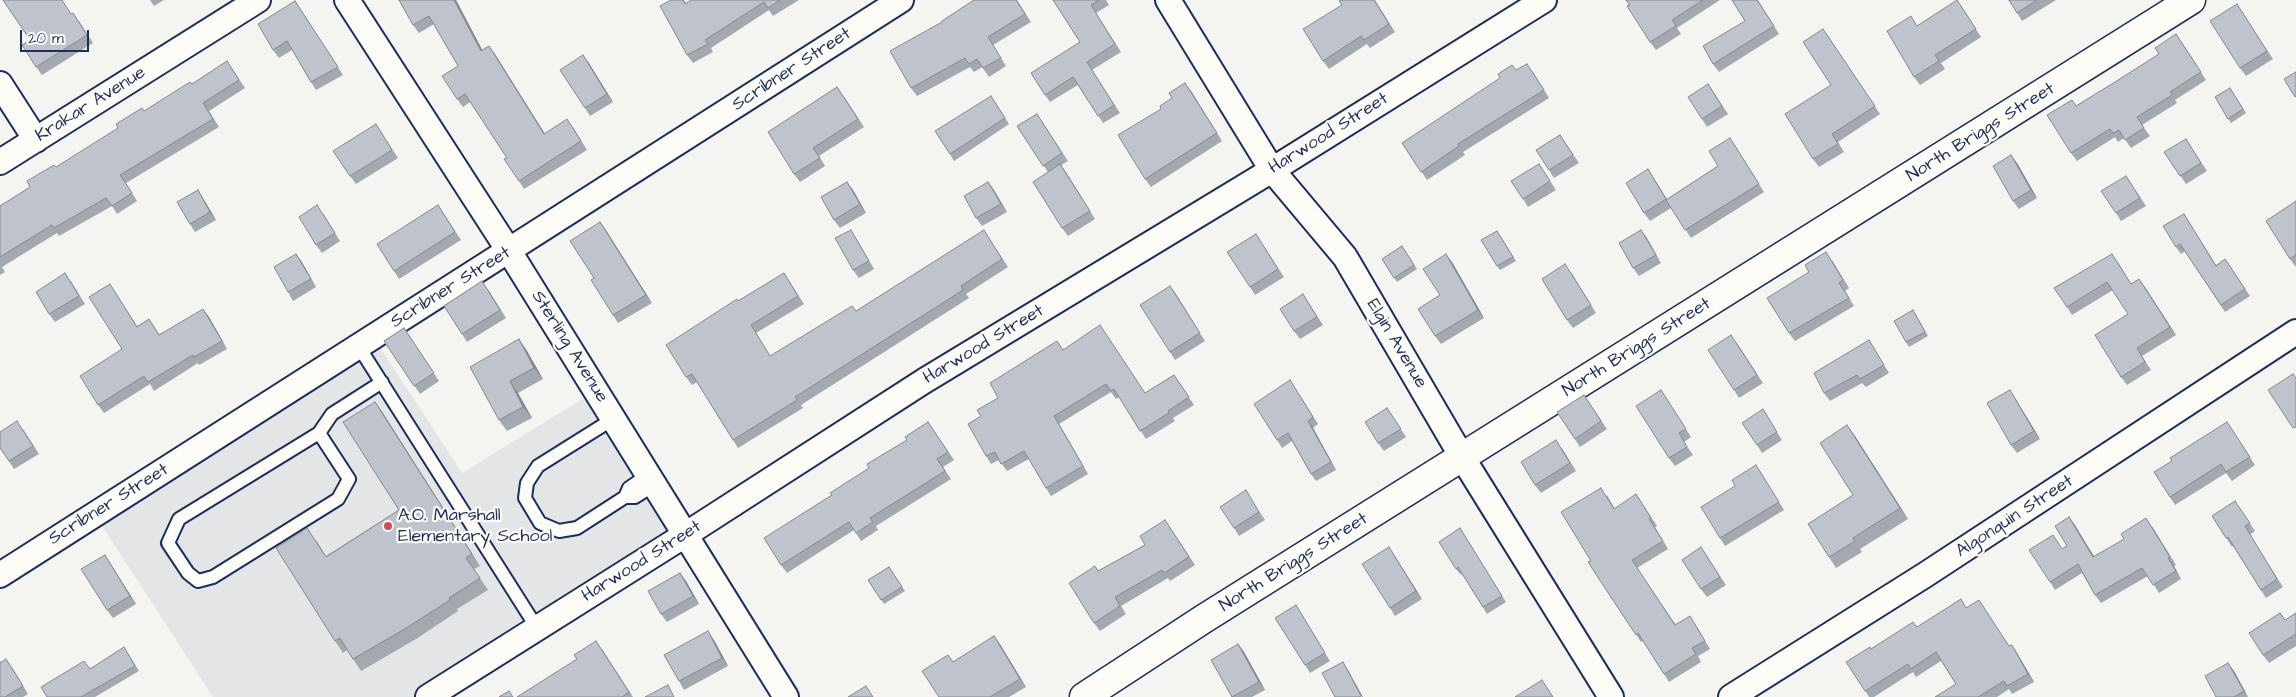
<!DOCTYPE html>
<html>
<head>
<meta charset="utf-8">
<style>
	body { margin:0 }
	#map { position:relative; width:2296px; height:697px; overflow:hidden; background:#f4f4f1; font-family:"Architects Daughter",sans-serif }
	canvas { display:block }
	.scale { position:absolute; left:20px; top:30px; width:69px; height:22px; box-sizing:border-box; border:2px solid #1b2f5e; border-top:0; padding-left:6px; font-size:15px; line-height:18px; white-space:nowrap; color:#1b2f5e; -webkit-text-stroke:4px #fdfcf7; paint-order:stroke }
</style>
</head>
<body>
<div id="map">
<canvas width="2296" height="697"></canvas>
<div class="scale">20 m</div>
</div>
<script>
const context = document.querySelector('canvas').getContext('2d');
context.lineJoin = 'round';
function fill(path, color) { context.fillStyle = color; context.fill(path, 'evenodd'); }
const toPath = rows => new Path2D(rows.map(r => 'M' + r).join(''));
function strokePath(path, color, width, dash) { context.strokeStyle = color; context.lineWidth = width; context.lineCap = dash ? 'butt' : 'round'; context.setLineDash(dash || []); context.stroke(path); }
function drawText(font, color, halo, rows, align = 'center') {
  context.font = font + ' "Architects Daughter",sans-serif'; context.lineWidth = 4.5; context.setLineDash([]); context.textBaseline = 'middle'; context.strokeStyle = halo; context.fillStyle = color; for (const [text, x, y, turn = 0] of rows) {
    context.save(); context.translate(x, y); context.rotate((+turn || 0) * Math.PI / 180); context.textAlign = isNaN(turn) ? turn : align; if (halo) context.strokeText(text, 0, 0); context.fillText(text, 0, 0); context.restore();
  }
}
fill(toPath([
	[376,341,462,473,592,393,679,534,422,697,213,697,97,518]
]), '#e4e5e6');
const service = toPath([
	[359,347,537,628],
	[613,419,538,466,527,483,525,498,540,523,559,531,577,528,625,497,635,497,654,485],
	[319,433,349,479,338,499,213,577,198,581,188,573,168,543,179,519,319,433],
	[319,433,332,414,382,382],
	[625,497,629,488,648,475]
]);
const minor = toPath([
	[347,0,509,251,786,697],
	[1168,0,1272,170,1345,257,1462,457,1611,697],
	[0,84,36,140],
	[0,162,258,0],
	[0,575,901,0],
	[428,697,685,535,924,381,1272,170,1544,0],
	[1731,697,1925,575,2296,332]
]);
const tertiary = toPath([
	[1084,697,1205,618,2191,0]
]);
strokePath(service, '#1b2f5e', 16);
strokePath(minor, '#1b2f5e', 28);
strokePath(tertiary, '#1b2f5e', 31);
strokePath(service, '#fdfcf7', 12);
strokePath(minor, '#fdfcf7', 24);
strokePath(tertiary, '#fdfcf7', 28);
fill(toPath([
	[3,0,62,0,71,14,79,21,93,43,42,75,36,67,30,40],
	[150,0,164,0,154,6],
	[399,0,456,0,482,50,489,46,545,134,573,127,587,150,524,189,519,181,507,158,470,102,463,107,457,99,458,66,434,24,419,33,413,25],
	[671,0,684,0,686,3,691,0,799,0,773,16,769,10,711,48,713,52,693,63,687,55],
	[974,0,1017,0,1031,22,993,45,1006,66,989,77,982,67,974,72,970,67,917,96,911,88,942,22],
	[1053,0,1106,0,1109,5,1096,13,1121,52,1092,70,1120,113,1103,123,1078,85,1050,102,1045,95,1080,42],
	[1375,0,1395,32,1370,48,1367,44,1329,69,1323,61],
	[1626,0,1720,0,1677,28,1681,34,1656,50,1650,42],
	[1732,0,1758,0,1779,34,1719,72,1713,64,1745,21],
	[1957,0,1981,37,1941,63,1945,69,1920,85,1914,77,1918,26],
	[2009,0,2056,0,2022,21],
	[295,1,343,75,316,90,311,82,292,50,279,58,273,50],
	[2242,12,2273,59,2246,76,2240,68],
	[1823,29,1880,114,1838,142,1844,152,1819,167,1813,159,1831,85],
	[2176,34,2206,80,2175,100,2177,103,2142,125,2150,136,2131,148,2124,138,2118,142,2115,137,2077,161,2071,153,2076,106,2115,82,2159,54],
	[583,55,613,102,590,116,585,108],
	[227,61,245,88,209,111,219,127,126,183,137,201,117,214,112,206,59,236,57,233,2,267,5,272,0,275,0,206,30,187,144,111,192,84],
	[1516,70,1533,72,1549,98,1463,152,1465,155,1427,180,1402,143],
	[1708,84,1728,114,1707,127,1702,119],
	[2230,88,2246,113,2231,123,2215,97],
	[1191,91,1222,141,1151,187,1145,179],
	[843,95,864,127,819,156,825,166,800,182,794,174],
	[995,102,1009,124,954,161,950,154],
	[1037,114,1068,161,1061,165,1095,219,1068,236,1062,228,1048,172,1017,126],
	[381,132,398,158,356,184,350,176],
	[1560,135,1579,163,1554,178,1549,170],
	[1735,146,1764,192,1691,238,1671,208,1650,221,1644,213,1648,169,1667,199,1718,166],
	[2191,147,2207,171,2186,184,2164,152],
	[2017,163,2037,198,2019,209,2013,201],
	[1539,164,1556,190,1528,207,1523,199],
	[2126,176,2146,206,2121,221,2116,213],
	[988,182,1007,212,982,226,976,218],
	[198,190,216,220,195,232,190,224],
	[853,190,866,213,840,228,834,220],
	[2296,201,2296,267,2290,259],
	[438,205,461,240,399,279,394,271],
	[323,213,340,241,322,253,316,245],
	[2184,214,2216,265,2225,259,2250,296,2225,312,2185,251,2181,254,2176,247],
	[600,222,652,303,618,323,613,315,594,278],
	[1641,230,1661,263,1639,276,1633,268],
	[1497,231,1516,261,1500,270,1497,266],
	[856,238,874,269,859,278,853,270],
	[989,238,1008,267,966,294,969,298,801,405,803,408,738,448,697,382,692,385,686,377,738,301,784,273,804,304,756,333,770,356,856,311],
	[1261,242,1284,277,1255,295,1250,287],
	[1402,246,1417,269,1397,282,1382,259],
	[296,254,316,287,293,301,288,292],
	[1832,260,1849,288,1845,291,1854,306,1795,341,1789,333],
	[1452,262,1484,318,1441,344,1435,336,1440,295],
	[2118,262,2131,284,2139,279,2176,335,2142,356,2151,370,2127,385,2121,377,2128,314,2113,290,2072,315,2067,307],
	[1571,272,1596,313,1573,328,1567,320],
	[71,281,85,304,55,322,49,314],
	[1170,286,1205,341,1175,360,1170,352],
	[488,289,506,318,467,342,462,334],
	[115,292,137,326,149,319,159,334,209,317,227,349,199,365,198,363,154,391,150,384,104,413,98,405,122,349],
	[1308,302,1323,325,1300,339,1294,331],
	[1913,310,1928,336,1909,347,1906,342],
	[404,328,439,381,420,394,384,341],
	[519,339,527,351,543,379,518,393,532,418,507,431,499,420],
	[1869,340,1889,373,1866,387,1862,383,1830,401,1824,393],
	[1737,343,1763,383,1739,398,1734,390],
	[1063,349,1145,393,1174,375,1194,405,1173,418,1175,421,1146,439,1119,397,1116,399,1111,392,1059,424,1088,474,1051,496,1046,488,1029,459,1007,471,999,460,991,464,986,456,981,416,998,398],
	[1290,380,1318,424,1313,428,1336,470,1316,481,1311,474,1292,441,1282,448,1277,440],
	[1661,390,1691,437,1684,442,1693,455,1675,466,1669,458],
	[2010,390,2015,398,2040,439,2017,453,2011,445],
	[1584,395,1607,429,1580,447,1557,412],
	[375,402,480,566,474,569,488,590,457,609,458,611,416,639,361,671,347,650,343,653,335,641,316,540,326,556,399,510],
	[1387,408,1406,437,1384,451,1378,443],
	[1768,418,1782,440,1762,453,1757,445],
	[928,422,954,460,943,467,951,479,876,526,878,530,861,541,854,530,787,573,781,565,832,495,907,440],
	[2227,422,2255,465,2232,481,2226,473,2175,505,2170,497,2172,461],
	[23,429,39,454,14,469,0,448],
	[1855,436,1908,519,1860,549,1862,552,1836,568,1829,557,1853,495],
	[1562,448,1576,471,1541,493,1535,485],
	[1761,473,1784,510,1725,546,1720,538],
	[1636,494,1657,526,1655,527,1668,549,1637,568,1676,625,1695,624,1710,649,1698,656,1701,662,1669,682,1643,641,1641,642,1603,585,1591,561,1607,495,1615,509],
	[1251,499,1265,520,1239,536,1234,528],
	[2235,501,2255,531,2250,535,2283,587,2266,598,2233,546,2232,547,2212,516],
	[2069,517,2094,556,2152,526,2176,565,2174,566,2181,579,2159,593,2148,576,2101,603,2095,595,2082,573,2055,590,2050,582,2062,549,2067,546],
	[1165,520,1195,565,1170,581,1168,578,1121,606,1126,614,1100,631,1094,623,1098,571,1145,545],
	[1464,535,1506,602,1487,614,1462,574,1461,575,1456,569],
	[1389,547,1422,599,1395,616,1390,608],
	[1706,555,1726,585,1707,597,1701,589],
	[110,563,136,604,113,618,107,610],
	[889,567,905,591,884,604,868,580],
	[686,581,699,604,667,622,661,614],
	[1967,608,2017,653,2034,682,2012,694,2009,689,1997,697,1935,697,1956,684,1941,661,1916,677,1913,672,1874,697,1869,697,1846,662,1871,649,1917,627],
	[2280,613,2285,620,2296,613,2296,646,2269,663,2263,655],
	[1301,614,1330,661,1310,673,1305,665],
	[994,636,1026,687,1009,697,939,697,953,662],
	[714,640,728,666,684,690,679,681],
	[1238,644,1244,652,1265,690,1252,697,1232,697],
	[602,649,633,697,517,697],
	[128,653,139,671,95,697,47,697,90,669],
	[0,661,1,662,12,667,28,694,23,697,0,697],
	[2234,671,2248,697,2216,697]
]), '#a4a8af');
fill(toPath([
	[454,0,456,0,487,59,481,51],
	[489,46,495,54,550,142,544,134],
	[583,55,589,63,613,102,607,94],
	[1185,83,1191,91,1222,141,1217,133],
	[2011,155,2017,163,2037,198,2031,190],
	[1060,164,1066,172,1095,219,1090,211],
	[847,182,853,190,866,213,860,204],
	[988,182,994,190,1007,212,1001,204],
	[198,190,203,198,216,220,210,212],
	[600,222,606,230,652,303,646,295],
	[1641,230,1647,238,1661,263,1656,255],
	[296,254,302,262,316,287,311,279],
	[1446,254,1452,262,1484,318,1478,310],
	[2139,279,2145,287,2176,335,2170,327],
	[1170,286,1176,294,1205,341,1200,333],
	[203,309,209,317,227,349,222,341],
	[519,339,527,351,543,379,534,368],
	[510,381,518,393,532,418,523,407],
	[2010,390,2015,398,2040,439,2034,431],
	[375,402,383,413,480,566,472,554],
	[1054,416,1059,424,1088,474,1083,466],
	[1308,421,1313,428,1336,470,1331,462],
	[1847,425,1855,436,1908,519,1900,508],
	[2069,517,2075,525,2099,565,2093,557],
	[1389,547,1394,555,1422,599,1416,591],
	[105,555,110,563,136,604,130,596],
	[2168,558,2174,566,2181,579,2176,571],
	[680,573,686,581,699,604,693,596],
	[708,631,714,640,728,666,722,658],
	[994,636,1000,644,1026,687,1020,679],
	[1238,644,1244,652,1265,690,1259,682],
	[2012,645,2017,653,2034,682,2028,674],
	[1343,662,1348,670,1363,697,1362,697],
	[2228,663,2234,671,2248,697,2244,691]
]), '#86888f');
const building = toPath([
	[3,0,62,0,71,14,73,13,87,35,36,67,22,45,30,40,3,0],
	[399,0,454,0,481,51,489,46,544,134,567,119,581,141,519,181,504,159,507,158,465,94,457,99,442,76,458,66,429,16,413,25,399,0],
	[671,0,683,0,685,4,691,0,780,0,768,8,764,2,705,40,708,44,687,55,660,6,671,0],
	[974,0,1016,0,1025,14,988,37,1001,58,983,68,977,59,969,64,965,58,911,88,890,51,942,22,942,21,974,0],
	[1053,0,1099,0,1091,5,1115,44,1087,62,1114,105,1098,116,1073,77,1045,95,1031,73,1080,42,1053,0],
	[1341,0,1374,0,1389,24,1364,40,1361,36,1323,61,1303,29,1342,5,1339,1,1341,0],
	[1626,0,1703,0,1672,20,1676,26,1650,42,1627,6,1630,5,1626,0],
	[1732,0,1757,0,1774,26,1713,64,1703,46,1745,21,1732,0],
	[1957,0,1976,29,1935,55,1939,61,1914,77,1887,31,1911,16,1917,26,1957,0],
	[2009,0,2037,0,2017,13,2009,0],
	[295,1,338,67,311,82,287,41,273,50,258,24,295,1],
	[2237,4,2267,51,2240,68,2210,21,2237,4],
	[1823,29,1875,106,1832,134,1838,144,1813,159,1785,114,1831,85,1803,42,1823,29],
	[2176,34,2201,72,2170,92,2172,95,2137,117,2144,128,2125,140,2119,130,2113,133,2110,129,2071,153,2047,115,2072,100,2076,106,2115,82,2159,54,2155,48,2176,34],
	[583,55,607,94,585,108,560,70,583,55],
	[227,61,239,80,203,103,213,119,120,175,132,193,112,206,106,198,54,228,52,225,0,257,0,206,30,187,27,181,54,165,56,167,118,128,116,124,142,108,144,111,190,82,192,84,227,61],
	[1527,64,1544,90,1458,144,1459,146,1421,172,1402,143,1500,78,1498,74,1512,65,1516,70,1527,64],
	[2296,72,2296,96,2295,97,2284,79,2296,72],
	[1185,83,1217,133,1145,179,1118,135,1161,109,1160,106,1172,98,1169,93,1185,83],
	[1708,84,1722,106,1702,119,1688,97,1708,84],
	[837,87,858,119,813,148,820,158,794,174,768,132,837,87],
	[2230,88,2243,109,2228,119,2215,97,2230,88],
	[991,96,1005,118,950,154,935,131,991,96],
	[1037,114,1062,153,1043,166,1017,126,1037,114],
	[376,124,392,150,350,176,333,151,376,124],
	[1560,135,1573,155,1549,170,1536,150,1560,135],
	[1730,138,1759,184,1685,230,1666,200,1718,166,1709,151,1730,138],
	[2186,139,2201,163,2180,176,2164,152,2186,139],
	[2011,155,2031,190,2013,201,1993,166,2011,155],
	[1060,164,1090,211,1062,228,1033,182,1060,164],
	[1539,164,1550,181,1523,199,1511,181,1539,164],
	[1648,169,1666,199,1644,213,1626,183,1648,169],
	[2126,176,2140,198,2116,213,2101,191,2126,176],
	[847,182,860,204,834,220,821,197,847,182],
	[988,182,1001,204,976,218,964,196,988,182],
	[198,190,210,212,190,224,177,202,198,190],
	[2296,201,2296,255,2290,259,2266,221,2296,201],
	[317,205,335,233,316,245,299,217,317,205],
	[438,205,455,232,394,271,377,244,438,205],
	[2184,214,2216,266,2225,259,2245,289,2221,305,2180,244,2176,247,2163,226,2184,214],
	[600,222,646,295,613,315,591,280,594,278,570,241,600,222],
	[851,230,869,261,853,270,835,238,851,230],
	[984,230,1002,259,961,286,963,290,795,397,797,400,733,440,692,374,686,377,666,345,737,299,738,301,784,273,798,296,751,325,770,356,852,306,856,311,984,230],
	[1641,230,1656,255,1633,268,1619,243,1641,230],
	[1497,231,1513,257,1497,266,1481,240,1497,231],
	[1256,234,1278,269,1250,287,1227,252,1256,234],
	[1402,246,1414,265,1394,278,1382,259,1402,246],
	[1826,252,1843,280,1839,283,1849,298,1789,333,1767,298,1809,272,1805,265,1826,252],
	[296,254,311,279,288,292,274,267,296,254],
	[1446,254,1478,310,1435,336,1418,309,1440,295,1423,269,1446,254],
	[2112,254,2131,284,2139,279,2170,327,2137,348,2145,362,2121,377,2095,335,2128,314,2107,282,2067,307,2054,288,2112,254],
	[1565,264,1591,305,1567,320,1542,279,1565,264],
	[65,273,79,296,49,314,36,292,65,273],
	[482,281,500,310,462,334,444,306,482,281],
	[110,284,137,327,149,319,159,335,203,309,222,341,194,357,193,355,148,382,144,376,98,405,80,376,122,349,89,297,110,284],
	[1170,286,1200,333,1170,352,1140,305,1170,286],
	[1303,294,1317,317,1294,331,1280,309,1303,294],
	[1913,310,1925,332,1906,342,1894,321,1913,310],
	[1100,325,1145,393,1174,375,1189,397,1168,411,1169,413,1140,431,1114,389,1111,391,1106,384,1054,416,1083,466,1046,488,1024,451,1001,464,995,452,986,456,968,424,981,416,977,410,998,398,990,383,1057,341,1063,350,1100,325],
	[404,328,434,373,414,386,384,341,404,328],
	[1731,335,1757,375,1734,390,1708,350,1731,335],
	[519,339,534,368,510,381,523,407,499,420,470,367,519,339],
	[1869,340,1884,365,1860,379,1857,375,1824,393,1814,373,1869,340],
	[2293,374,2296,378,2296,427,2293,428,2268,390,2293,374],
	[1290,380,1313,417,1308,421,1331,462,1311,474,1288,433,1277,440,1254,404,1290,380],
	[1661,390,1686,429,1679,433,1687,447,1669,458,1636,406,1661,390],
	[2010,390,2034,431,2011,445,1987,403,2010,390],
	[1584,395,1601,421,1575,439,1557,412,1584,395],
	[375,402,472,554,466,558,480,578,449,598,450,600,408,627,353,659,340,638,335,641,276,548,307,528,326,557,399,510,343,422,375,402],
	[1387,408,1401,429,1378,443,1365,422,1387,408],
	[1763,409,1777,432,1757,445,1742,423,1763,409],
	[17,421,33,446,9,461,0,448,0,432,17,421],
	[928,422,948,452,937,459,945,471,870,518,873,522,856,533,849,522,781,565,764,538,832,495,830,493,869,468,867,464,907,440,905,437,928,422],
	[2227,422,2250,457,2226,472,2221,464,2170,497,2154,472,2172,461,2170,458,2227,422],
	[1847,425,1900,508,1853,538,1855,541,1829,557,1808,524,1853,495,1820,443,1847,425],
	[1556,440,1570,463,1535,485,1521,462,1556,440],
	[1756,465,1779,502,1720,538,1701,507,1735,486,1732,480,1756,465],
	[1601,488,1614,509,1636,494,1651,518,1649,519,1663,541,1632,560,1675,625,1690,616,1705,641,1692,648,1696,654,1664,674,1638,633,1636,635,1603,585,1588,562,1591,561,1561,512,1601,488],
	[1246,490,1259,512,1234,528,1220,507,1246,490],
	[2235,501,2250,523,2245,526,2277,579,2261,590,2228,537,2226,538,2212,516,2235,501],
	[2069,517,2093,557,2124,539,2121,534,2146,518,2170,557,2168,558,2176,571,2153,585,2142,568,2095,595,2078,564,2050,582,2029,550,2053,535,2062,549,2067,546,2055,526,2069,517],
	[1165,520,1189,557,1164,573,1162,570,1115,597,1120,606,1094,623,1069,583,1095,566,1098,571,1145,545,1140,536,1165,520],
	[1460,528,1502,596,1483,607,1458,567,1456,569,1439,542,1460,528],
	[1389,547,1416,591,1390,608,1362,564,1389,547],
	[1701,547,1720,577,1701,589,1682,560,1701,547],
	[105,555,130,596,107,610,81,569,105,555],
	[889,567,902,587,881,600,868,580,889,567],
	[680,573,693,596,661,614,648,591,680,573],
	[1961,599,1966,608,1979,600,2009,646,2012,645,2028,674,2007,686,2004,681,1978,697,1935,697,1956,684,1936,652,1911,669,1908,664,1865,691,1846,662,1870,647,1871,649,1913,622,1917,627,1961,599],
	[1296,605,1325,653,1305,665,1275,618,1296,605],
	[2280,613,2285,620,2296,613,2296,634,2263,655,2249,633,2280,613],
	[708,631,722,658,679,681,664,655,708,631],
	[994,636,1020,679,990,697,939,697,922,671,948,655,953,662,994,636],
	[596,641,629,692,622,697,517,697,577,659,574,655,596,641],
	[1238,644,1259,682,1232,697,1211,660,1238,644],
	[124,647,135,666,81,697,47,697,41,687,84,661,90,669,124,647],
	[6,659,23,686,5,697,0,697,0,662,0,663,6,659],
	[1343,662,1361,696,1359,697,1335,697,1322,673,1343,662],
	[2228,663,2244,691,2234,697,2216,697,2205,676,2228,663],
	[1542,680,1553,697,1515,697,1542,680],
	[668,685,674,697,645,697,668,685],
	[866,686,873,697,848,697,866,686],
	[509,691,513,697,499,697,509,691]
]);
fill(building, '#bfc3cc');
strokePath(building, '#86888f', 1);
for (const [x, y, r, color] of [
	[388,526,5,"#d1495b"]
]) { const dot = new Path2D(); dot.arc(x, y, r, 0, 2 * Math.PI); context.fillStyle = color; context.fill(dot); strokePath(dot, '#fdfcf7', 2); }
drawText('18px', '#1b2f5e', '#fdfcf7', [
	["Scribner Street",792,70,-33],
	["Krakar Avenue",91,105,-32],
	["North Briggs Street",1981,133,-32],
	["Harwood Street",1329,134,-32],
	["Scribner Street",451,288,-32],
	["Elgin Avenue",1396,344,59],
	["Harwood Street",984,345,-31],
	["Sterling Avenue",569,347,58],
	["North Briggs Street",1637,348,-32],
	["Scribner Street",109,505,-32],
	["Algonquin Street",2015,517,-33],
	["Harwood Street",642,562,-32],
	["North Briggs Street",1294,563,-32]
]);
drawText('18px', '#1b2f5e', '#fdfcf7', [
	["A.O. Marshall",398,516],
	["Elementary School",398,537]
], 'left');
</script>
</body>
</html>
